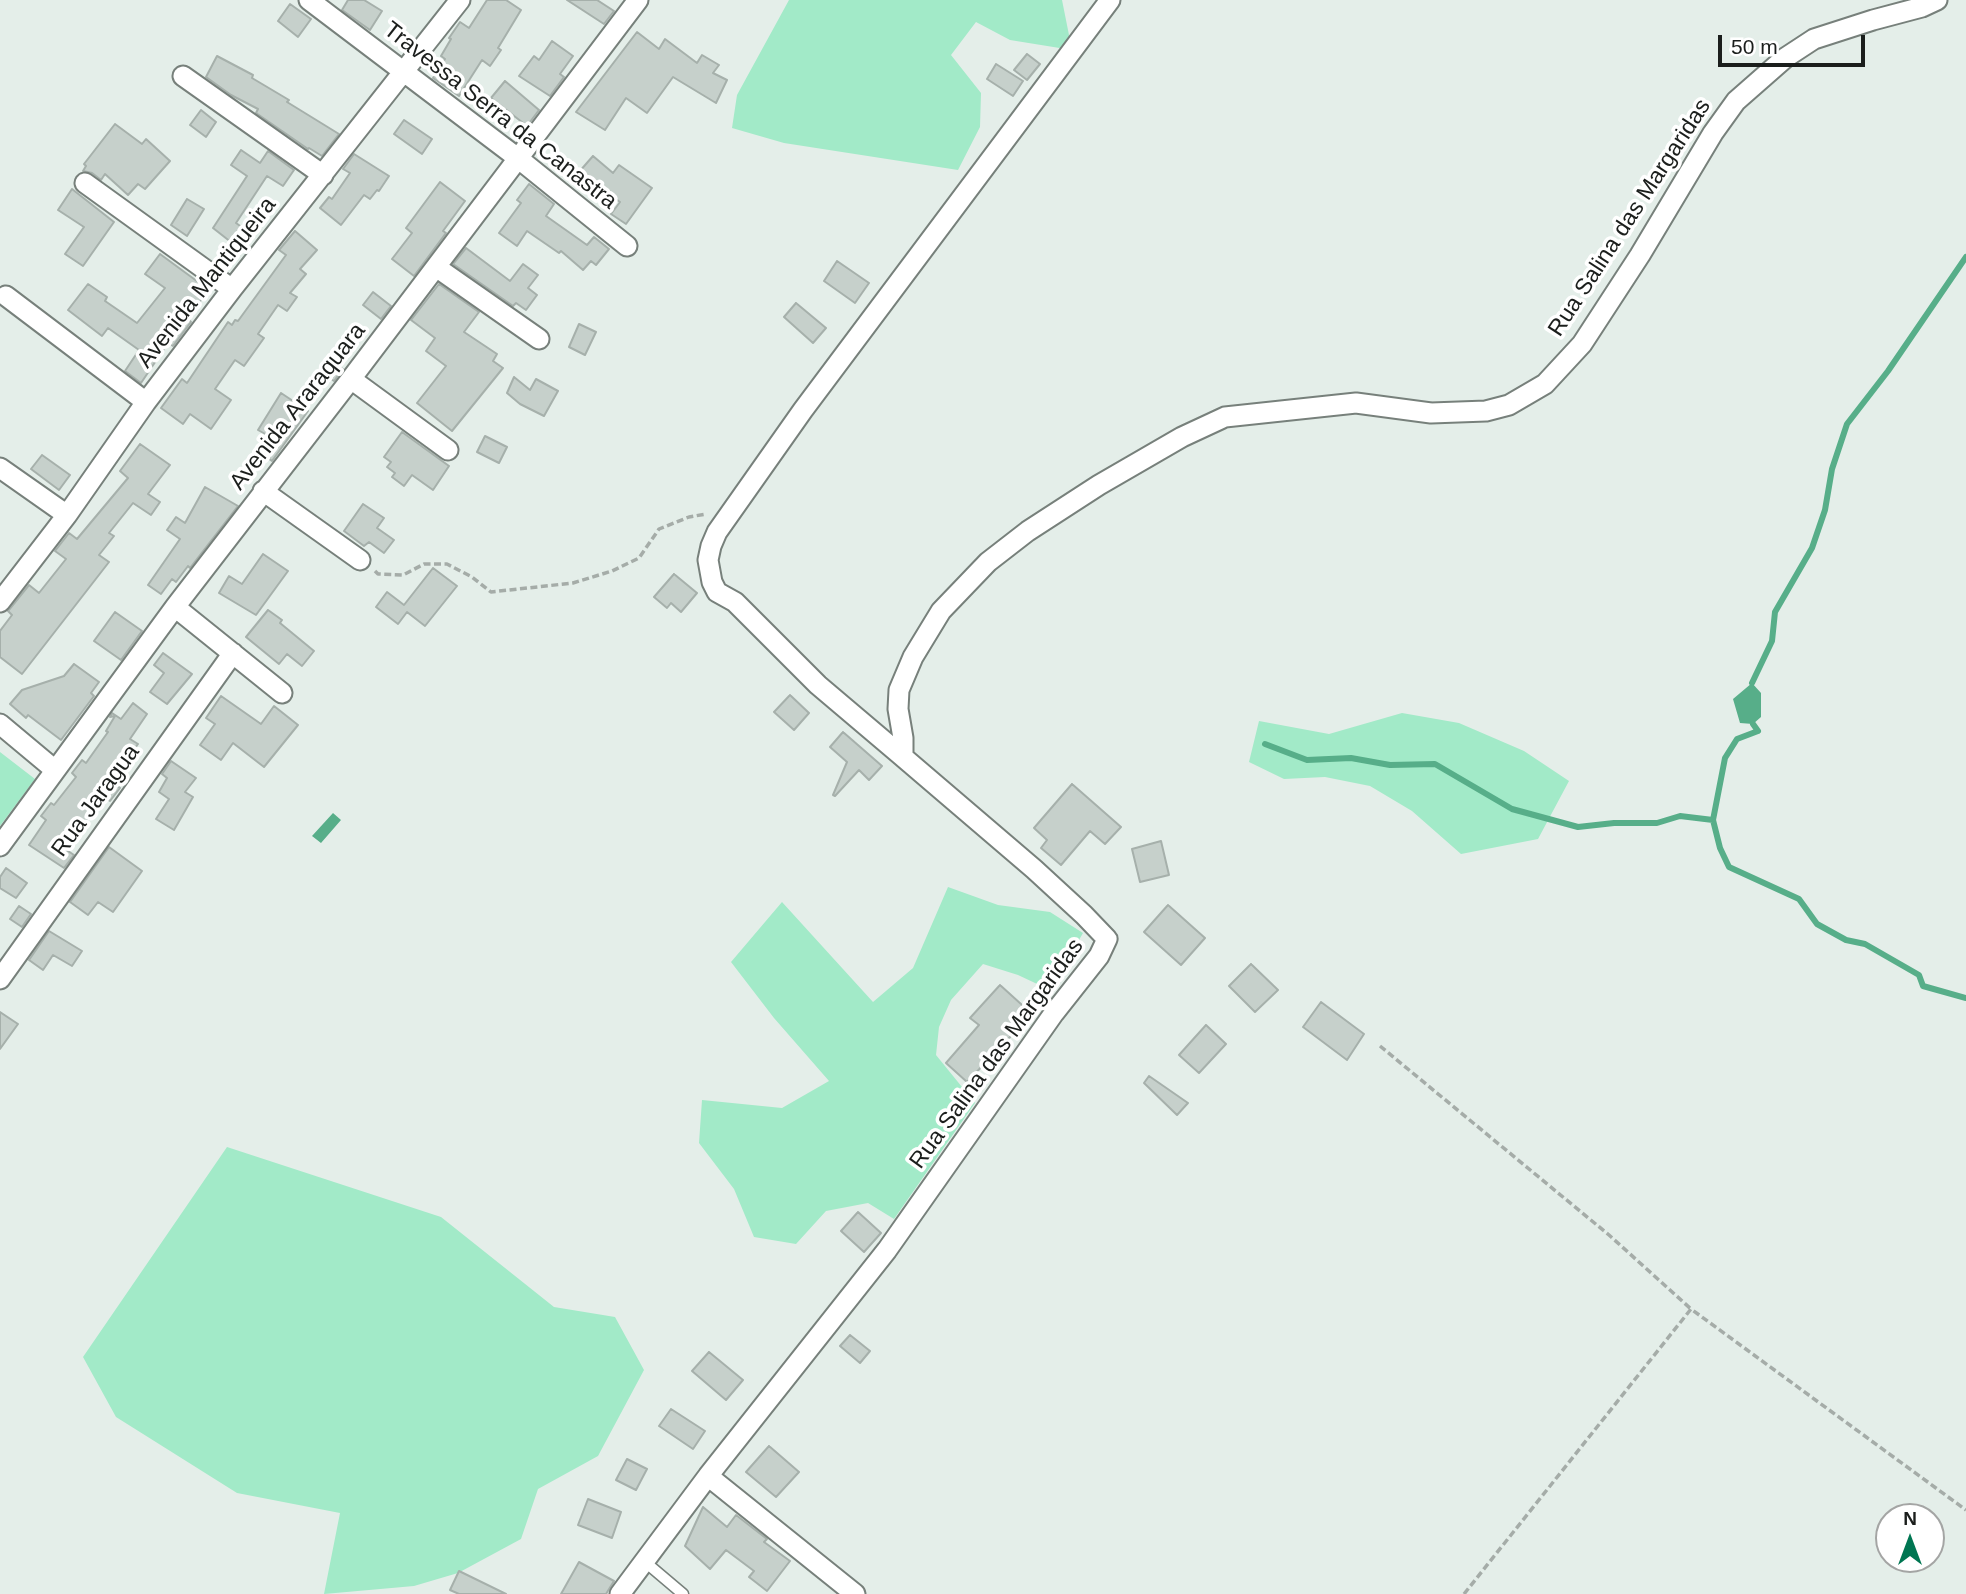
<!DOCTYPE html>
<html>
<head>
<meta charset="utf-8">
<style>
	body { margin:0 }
	#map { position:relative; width:1966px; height:1594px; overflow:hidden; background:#e4eee9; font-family:Helvetica,sans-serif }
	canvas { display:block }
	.north { position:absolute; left:1875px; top:1503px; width:70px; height:70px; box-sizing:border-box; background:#fff; border:2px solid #a4a5a4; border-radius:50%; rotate:0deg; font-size:19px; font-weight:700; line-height:28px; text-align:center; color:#1b1e1c }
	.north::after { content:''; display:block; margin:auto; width:24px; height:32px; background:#007652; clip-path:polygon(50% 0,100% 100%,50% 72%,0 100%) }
	.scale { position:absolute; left:1718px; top:35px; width:147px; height:32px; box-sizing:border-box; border:4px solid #1b1e1c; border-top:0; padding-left:9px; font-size:21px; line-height:24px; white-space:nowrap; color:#1b1e1c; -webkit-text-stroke:5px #fff; paint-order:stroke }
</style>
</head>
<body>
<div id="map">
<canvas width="1966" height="1594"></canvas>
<div class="north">N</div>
<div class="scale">50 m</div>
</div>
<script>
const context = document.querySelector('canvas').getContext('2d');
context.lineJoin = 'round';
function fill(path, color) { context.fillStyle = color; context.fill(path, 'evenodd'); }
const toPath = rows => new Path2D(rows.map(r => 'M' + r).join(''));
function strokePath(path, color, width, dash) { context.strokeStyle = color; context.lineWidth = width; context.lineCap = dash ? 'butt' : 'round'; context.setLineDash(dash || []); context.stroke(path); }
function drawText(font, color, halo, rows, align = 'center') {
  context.font = font + ' Helvetica,sans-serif'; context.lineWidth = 7; context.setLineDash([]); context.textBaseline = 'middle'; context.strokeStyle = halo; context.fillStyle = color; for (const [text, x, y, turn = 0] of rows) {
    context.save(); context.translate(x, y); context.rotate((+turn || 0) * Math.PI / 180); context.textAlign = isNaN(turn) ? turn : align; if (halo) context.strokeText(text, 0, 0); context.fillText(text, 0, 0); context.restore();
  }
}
fill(toPath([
	[789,0,1062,0,1072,50,1010,40,976,22,951,55,981,93,980,127,958,170,784,143,732,128,737,95],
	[1402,713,1459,723,1524,751,1569,781,1538,839,1461,854,1412,811,1370,786,1325,777,1284,779,1249,762,1259,721,1329,734],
	[0,752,35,779,0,826],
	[948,887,998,905,1050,912,1083,933,1050,990,1018,975,983,964,951,1000,939,1027,936,1055,975,1103,894,1219,868,1203,826,1211,796,1244,754,1237,734,1189,699,1143,702,1100,782,1108,829,1081,774,1018,731,962,782,902,873,1002,913,968],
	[227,1147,441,1217,554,1307,615,1317,644,1370,598,1456,538,1489,521,1539,458,1573,414,1586,324,1594,340,1513,237,1493,116,1417,83,1357]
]), '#a2eac8');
fill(toPath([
	[1752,683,1761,693,1761,717,1753,724,1740,723,1733,699],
	[333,813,341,820,321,843,312,836]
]), '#57ae89');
strokePath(toPath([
	[1752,683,1772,641,1775,612,1812,548,1825,510,1832,469,1847,424,1888,371,1966,257],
	[1753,724,1758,731,1737,739,1725,758,1713,820,1720,848,1729,867,1799,899,1817,924,1846,940,1865,944,1919,975,1923,986,1966,998],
	[1265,744,1307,760,1351,758,1390,765,1435,764,1512,809,1578,827,1614,823,1657,823,1680,816,1713,820]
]), '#57ae89', 6);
const building = toPath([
	[348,0,364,0,382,11,370,30,342,10,348,0],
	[487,0,506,0,521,10,498,48,501,50,490,66,482,60,459,96,433,78,445,59,441,56,451,39,449,38,460,22,469,28,487,0],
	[567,0,597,0,614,11,604,24,567,0],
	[290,4,311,19,298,37,278,21,290,4],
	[637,32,659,49,665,39,697,63,702,55,719,65,713,73,727,80,716,103,673,77,647,113,626,98,605,130,576,112,637,32],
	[552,41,573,56,560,74,564,77,550,96,519,76,534,56,539,60,552,41],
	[1027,54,1040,64,1027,80,1014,70,1027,54],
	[217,56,253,75,252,78,289,100,287,102,339,134,322,156,309,148,308,149,256,113,258,109,231,95,206,77,217,56],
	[996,64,1023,81,1013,96,987,79,996,64],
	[505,81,539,110,527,126,491,98,505,81],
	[201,110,216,122,206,137,190,125,201,110],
	[404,120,432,139,422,154,394,134,404,120],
	[115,124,142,144,146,139,170,161,145,189,138,184,128,195,105,174,101,180,92,173,83,171,86,166,84,164,115,124],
	[241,150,260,163,268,151,294,170,283,186,267,176,236,223,253,235,241,250,213,228,247,176,231,165,241,150],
	[354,154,389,176,379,191,377,190,370,199,364,195,341,225,320,208,329,197,332,199,350,173,343,169,354,154],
	[593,156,613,173,619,165,652,188,626,224,611,214,620,202,592,182,585,190,572,180,593,156],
	[440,182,465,201,443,231,446,233,414,276,392,259,412,233,406,228,440,182],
	[529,184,554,204,546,216,587,245,594,237,609,249,596,265,591,261,583,270,561,251,559,253,527,231,517,246,499,233,521,203,517,200,529,184],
	[72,189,114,222,83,266,65,254,84,227,58,210,72,189],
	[187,199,204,209,187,236,171,225,187,199],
	[295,231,317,250,300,269,306,274,290,293,297,297,287,311,278,305,258,334,264,338,244,366,235,360,215,389,231,400,211,429,190,414,183,424,161,408,182,379,187,383,228,322,232,325,235,320,238,321,286,255,279,250,295,231],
	[466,248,510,281,523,264,538,275,528,288,537,295,526,310,516,303,513,306,453,264,466,248],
	[160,254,209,290,187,318,191,322,173,346,168,343,141,383,125,371,139,350,108,328,102,336,68,310,88,284,107,297,105,301,137,323,165,288,145,274,160,254],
	[837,261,869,283,855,303,824,281,837,261],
	[439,284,479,312,464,332,497,354,493,361,503,368,452,431,417,403,446,366,426,351,435,338,411,320,439,284],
	[373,292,391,306,381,319,363,305,373,292],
	[796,303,826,328,813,343,784,317,796,303],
	[579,324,596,332,585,355,569,347,579,324],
	[330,360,343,369,334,381,322,373,330,360],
	[514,377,530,390,536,379,558,391,544,416,520,404,507,393,514,377],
	[281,393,308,411,272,461,257,450,267,435,258,430,281,393],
	[402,432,449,466,433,490,412,475,404,486,392,477,395,473,387,467,391,462,384,457,402,432],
	[485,436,507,447,499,463,477,452,485,436],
	[140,444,170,465,148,494,160,502,151,515,133,503,109,533,114,536,99,555,109,562,22,674,0,657,0,631,12,615,8,611,29,585,39,593,66,559,55,551,69,533,77,539,128,478,120,471,140,444],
	[42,455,70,475,59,490,31,469,42,455],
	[205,487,238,506,190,568,188,566,176,582,172,579,161,594,148,585,180,539,167,530,176,517,185,523,205,487],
	[363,504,384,518,377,528,394,540,384,553,369,542,364,546,344,531,363,504],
	[263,554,288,571,256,615,219,593,229,576,242,584,263,554],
	[433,568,457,586,425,626,407,612,398,624,376,607,387,592,404,605,433,568],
	[674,574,697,593,681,612,671,603,667,608,654,597,674,574],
	[268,610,282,620,280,623,314,651,302,666,287,654,279,664,246,637,268,610],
	[115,612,142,631,121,660,94,641,115,612],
	[163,653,192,674,167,704,150,692,164,673,154,665,163,653],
	[74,664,99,682,91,693,94,696,61,740,28,715,26,718,10,704,22,690,64,676,74,664],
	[790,695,809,713,794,730,774,712,790,695],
	[221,696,261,724,274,706,298,725,264,767,233,743,221,760,200,745,215,724,206,718,221,696],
	[133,703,147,714,130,739,138,744,111,781,120,788,110,801,104,797,83,824,76,819,56,843,74,855,64,868,29,845,46,820,41,816,51,803,54,805,76,777,72,773,82,760,86,763,108,732,106,731,115,716,110,717,112,713,121,719,133,703],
	[843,732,882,766,869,780,859,770,835,796,833,795,847,762,830,747,843,732],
	[171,761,196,778,185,792,193,797,174,830,156,819,169,799,159,792,167,778,162,774,171,761],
	[1072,784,1121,827,1105,844,1090,831,1061,865,1041,848,1047,840,1034,828,1072,784],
	[1161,841,1169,875,1140,882,1132,849,1161,841],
	[109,847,142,871,113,912,98,902,88,915,70,902,109,847],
	[6,868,27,883,16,898,0,888,0,877,6,868],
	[1168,905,1205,938,1181,965,1144,932,1168,905],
	[19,906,31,914,22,927,10,919,19,906],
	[49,931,82,951,72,966,53,955,43,970,29,960,49,931],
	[1251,964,1278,990,1255,1012,1229,986,1251,964],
	[1000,985,1032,1014,967,1082,946,1063,979,1025,970,1018,1000,985],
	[1321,1002,1364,1034,1347,1060,1303,1027,1321,1002],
	[0,1012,18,1024,0,1049,0,1012],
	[1206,1025,1226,1044,1199,1073,1179,1055,1206,1025],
	[1149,1076,1188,1103,1177,1115,1144,1083,1149,1076],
	[858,1212,881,1233,864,1252,841,1231,858,1212],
	[850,1335,870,1351,860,1363,840,1346,850,1335],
	[709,1352,743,1380,726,1400,692,1371,709,1352],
	[671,1409,705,1431,693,1449,659,1426,671,1409],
	[769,1446,799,1472,776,1497,746,1472,769,1446],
	[627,1459,647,1469,636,1490,616,1480,627,1459],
	[588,1499,621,1512,612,1538,578,1525,588,1499],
	[703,1507,727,1527,736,1515,767,1539,764,1542,790,1561,767,1591,749,1577,754,1571,726,1550,710,1569,685,1546,703,1507],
	[579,1562,614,1581,606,1594,561,1594,579,1562],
	[459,1571,506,1594,459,1594,450,1590,459,1571]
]);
fill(building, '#c6d0cb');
strokePath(building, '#a6b0ab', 2);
const lane = toPath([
	[644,1561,683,1594]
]);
const street = toPath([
	[309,0,519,159,627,246],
	[183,76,323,175],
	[85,183,232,289],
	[436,267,539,339],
	[6,296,146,402],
	[351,379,448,450],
	[0,468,67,515],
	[263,491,360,560],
	[0,602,67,515,146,402,232,289,460,0],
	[175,607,282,693],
	[0,724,55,770],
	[903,757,818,685,735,602,717,592,712,582,708,560,711,546,717,532,803,410,1110,0],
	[0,846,175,607,351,379,638,0],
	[0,979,233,653],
	[708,1476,855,1594],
	[620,1594,708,1476,887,1250,1054,1013,1099,956,1107,939,1084,915,1034,869,903,757,903,738,898,709,899,690,913,657,941,611,988,562,1028,531,1099,485,1182,437,1225,417,1356,403,1431,413,1486,411,1509,405,1545,384,1582,344,1640,255,1713,133,1736,101,1785,58,1814,39,1873,20,1922,7,1937,0]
]);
strokePath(lane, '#77807b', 13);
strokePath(street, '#77807b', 23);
strokePath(toPath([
	[375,571,378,574,403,575,424,564,447,564,472,577,491,592,573,583,612,571,639,558,659,529,689,517,706,514],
	[1380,1046,1609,1235,1691,1309],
	[1464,1594,1691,1309,1966,1510]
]), '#a5aca8', 3.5, [7, 3.5]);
strokePath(lane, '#fff', 10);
strokePath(street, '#fff', 19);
drawText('23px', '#1b1e1c', '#fff', [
	["Travessa Serra da Canastra",500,116,38],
	["Rua Salina das Margaridas",1630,218,-57],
	["Avenida Mantiqueira",207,283,-52],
	["Avenida Araraquara",298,407,-52],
	["Rua Jaragua",96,801,-54],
	["Rua Salina das Margaridas",997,1054,-54]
]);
</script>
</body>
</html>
